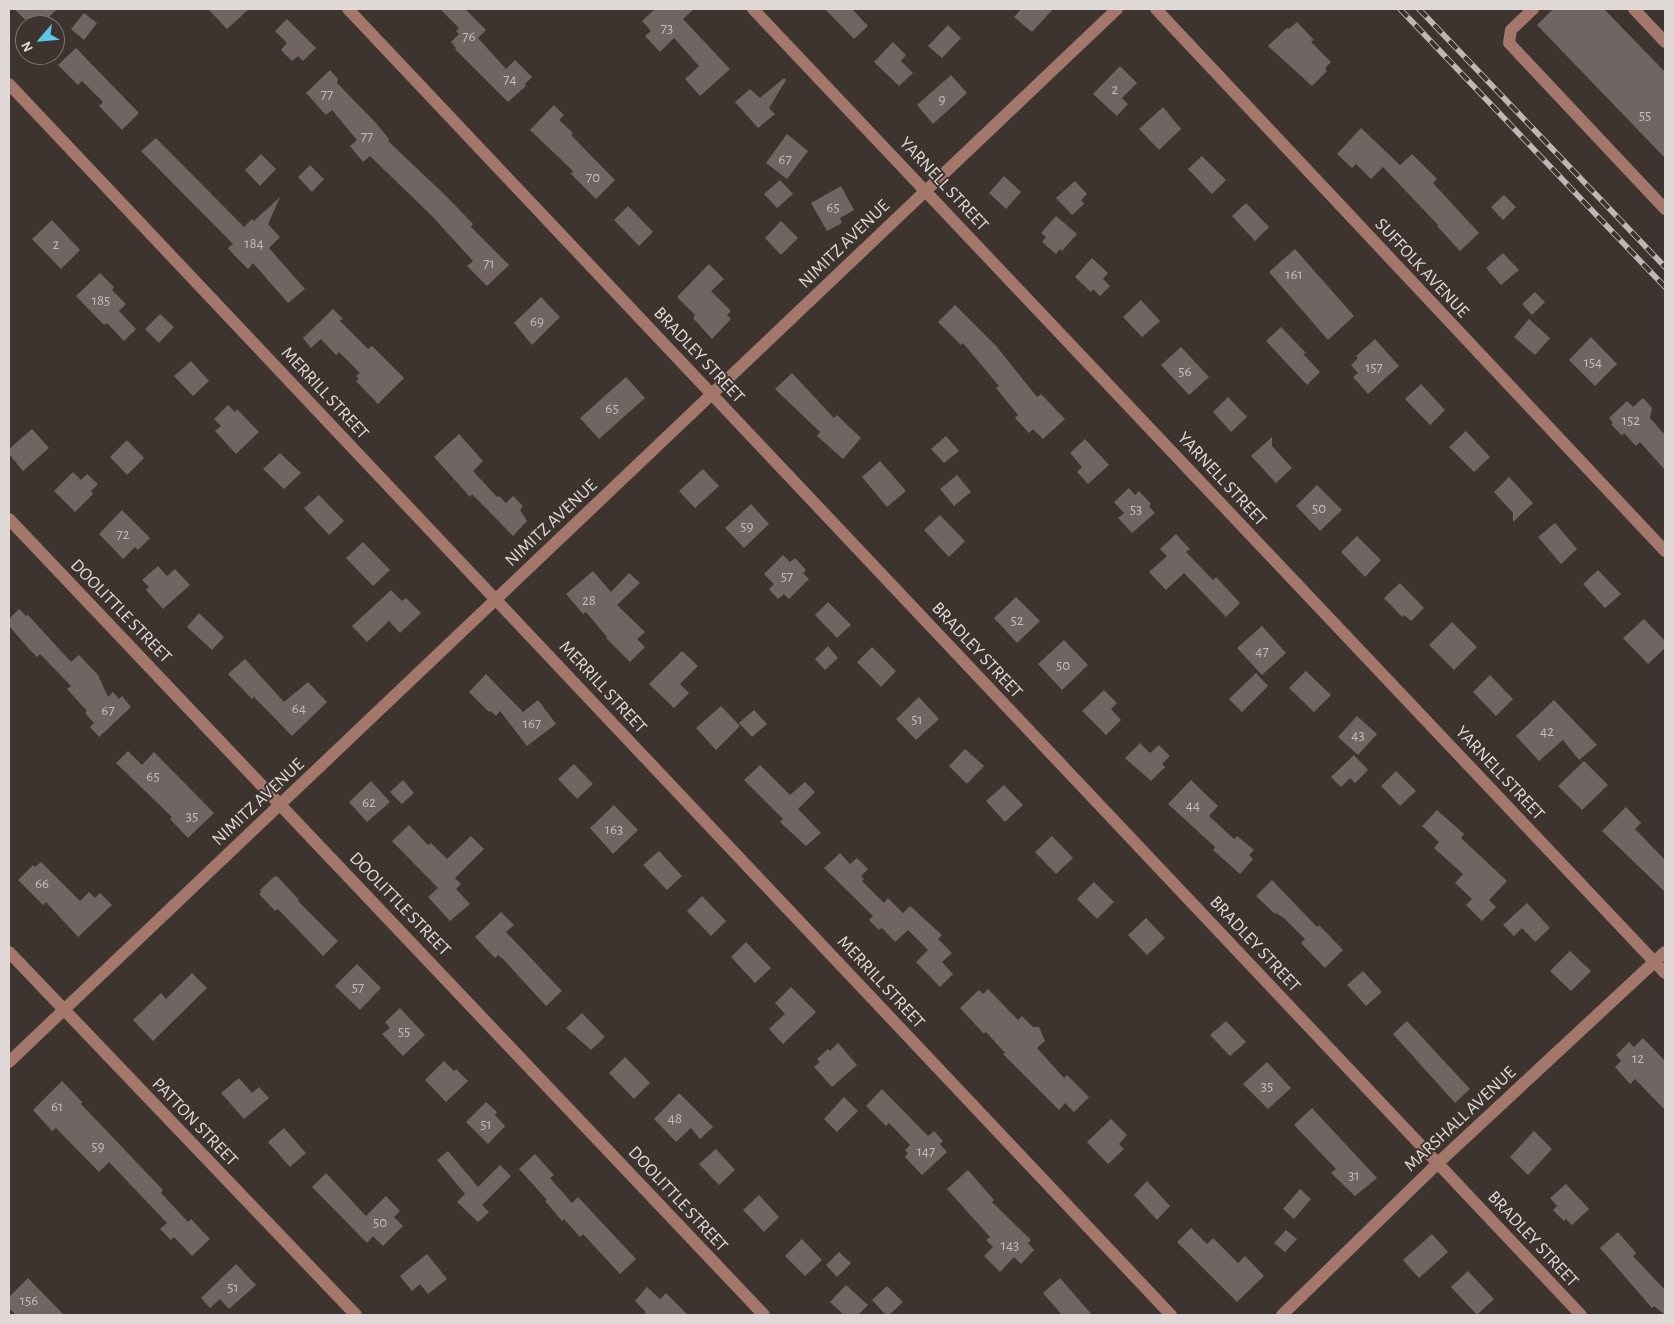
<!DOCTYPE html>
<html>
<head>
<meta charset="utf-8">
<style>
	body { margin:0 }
	#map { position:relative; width:1674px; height:1324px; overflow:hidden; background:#3d3430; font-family:"Alegreya Sans",sans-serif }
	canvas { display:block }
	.frame { position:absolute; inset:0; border:10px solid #e0d9d7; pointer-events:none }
	.north { position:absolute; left:15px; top:15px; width:50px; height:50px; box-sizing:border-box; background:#3d3430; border:1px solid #7e7673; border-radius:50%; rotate:243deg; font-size:14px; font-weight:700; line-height:20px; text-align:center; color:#e0d9d7 }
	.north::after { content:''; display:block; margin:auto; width:18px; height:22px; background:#5ac8e6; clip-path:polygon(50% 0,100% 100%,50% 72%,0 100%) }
</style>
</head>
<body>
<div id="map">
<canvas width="1674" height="1324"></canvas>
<div class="frame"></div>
<div class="north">N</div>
</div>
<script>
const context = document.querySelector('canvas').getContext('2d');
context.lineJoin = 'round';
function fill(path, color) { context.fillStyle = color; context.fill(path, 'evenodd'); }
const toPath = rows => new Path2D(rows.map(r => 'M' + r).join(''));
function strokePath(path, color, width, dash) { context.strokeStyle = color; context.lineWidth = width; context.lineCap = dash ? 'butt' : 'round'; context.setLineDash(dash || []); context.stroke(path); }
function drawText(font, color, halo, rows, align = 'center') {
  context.font = font + ' "Alegreya Sans",sans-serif'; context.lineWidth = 4; context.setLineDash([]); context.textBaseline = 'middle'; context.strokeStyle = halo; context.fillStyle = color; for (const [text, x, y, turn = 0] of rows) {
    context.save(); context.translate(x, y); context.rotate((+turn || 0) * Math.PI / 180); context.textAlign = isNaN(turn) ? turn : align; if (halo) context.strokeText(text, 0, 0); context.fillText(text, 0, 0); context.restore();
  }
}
fill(toPath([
	[14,9,57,9,41,25,31,25],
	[208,9,249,9,227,29],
	[440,9,465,9,486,30,478,38,506,69,515,60,532,77,525,84,526,86,508,102,455,49,456,48,451,42,459,34,456,31,459,28],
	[655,9,694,9,683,19,730,69,700,96,685,79,699,66,674,38,660,52,645,36,651,31,642,21],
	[825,9,852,9,868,26,854,39],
	[1021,9,1053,9,1032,32,1014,17],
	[1553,9,1604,9,1665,72,1665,158,1537,25],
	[84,13,97,23,84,40,71,29],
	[287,19,316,48,303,61,298,56,292,61,281,50,287,43,275,31],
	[1297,22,1314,40,1311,42,1331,62,1325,68,1327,71,1312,86,1268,46,1287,28,1289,29],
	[948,25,961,38,942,58,928,46],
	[893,42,906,55,901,61,913,73,899,86,874,62],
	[76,48,139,113,122,130,99,106,103,102,82,81,78,85,58,65],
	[1120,66,1137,83,1122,98,1128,104,1117,116,1093,94],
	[330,70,338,79,337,83,376,123,389,139,388,141,447,197,473,224,471,227,509,265,487,286,467,266,473,261,432,216,370,156,363,162,350,146,357,140,332,110,326,115,306,93],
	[951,75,967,93,933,124,917,105],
	[784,78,786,80,769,108,775,114,758,128,735,102,750,89,760,98],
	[554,105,564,115,559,120,573,133,571,135,615,180,596,199,570,173,574,172,530,130],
	[1163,107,1181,129,1159,150,1139,129],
	[1361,128,1400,165,1412,154,1437,179,1433,183,1479,233,1460,251,1437,226,1438,225,1383,167,1371,179,1356,164,1352,168,1337,154],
	[787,134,808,151,787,179,766,163],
	[156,138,244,227,252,219,254,221,280,197,268,224,280,237,269,248,305,289,288,303,253,263,248,269,234,255,228,248,233,244,141,151],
	[261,154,276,169,260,186,245,170],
	[1202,156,1226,180,1212,194,1188,169],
	[310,165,324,179,312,192,298,177],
	[1004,176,1021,192,1006,209,989,193],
	[780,180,793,194,777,208,764,194],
	[1075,181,1087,194,1081,200,1084,204,1072,215,1056,198],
	[841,186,854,210,840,218,842,223,827,231,811,203],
	[1504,195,1516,207,1503,220,1491,207],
	[1246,203,1269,227,1255,241,1232,216],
	[628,206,653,232,639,246,614,220],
	[1056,216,1077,234,1062,251,1060,249,1056,254,1042,242,1046,237,1041,233],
	[52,220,80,250,61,269,32,239],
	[781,221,798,238,781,255,765,238],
	[1295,249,1354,316,1328,340,1269,272],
	[1503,253,1519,270,1501,285,1486,268],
	[1092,258,1108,273,1103,279,1110,286,1100,296,1093,289,1091,292,1075,277],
	[709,264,724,279,711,291,731,311,727,315,731,319,712,339,693,318,695,315,677,297],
	[100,273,114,287,112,290,126,304,119,311,136,329,124,341,107,323,104,325,76,296],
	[1535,292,1545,302,1532,315,1522,304],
	[541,297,560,317,532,345,514,323],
	[1141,300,1160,321,1142,337,1123,317],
	[955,305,997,347,1037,397,1041,394,1065,419,1043,439,1033,429,1029,433,1015,418,1018,415,996,388,999,386,963,343,961,345,938,322],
	[333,309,343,319,340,321,368,349,372,346,404,378,378,404,356,381,359,379,356,376,360,373,339,352,336,355,321,339,311,348,303,338],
	[160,314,174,327,159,343,145,329],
	[1529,319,1550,338,1535,355,1514,337],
	[1281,327,1306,353,1303,354,1320,372,1307,385,1266,341],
	[1591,337,1617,364,1595,386,1569,360],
	[1375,339,1399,366,1368,394,1353,377,1358,373,1351,365,1358,358,1356,356],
	[1181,347,1209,377,1189,395,1161,365],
	[191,361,209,381,193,396,174,376],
	[792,373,834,418,837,415,861,438,843,459,817,436,820,432,775,389],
	[626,377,645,398,599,439,580,418],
	[1421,384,1445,410,1430,425,1405,399],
	[1228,397,1247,417,1231,432,1213,412],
	[1643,398,1652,408,1650,418,1665,435,1665,470,1640,442,1636,446,1624,433,1622,436,1611,424,1613,423,1609,418,1627,401,1633,407],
	[228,405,235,412,237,409,259,432,236,454,215,431,221,426,214,419],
	[32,429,49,448,23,471,9,454,9,449],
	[1466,431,1490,457,1474,472,1449,447],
	[459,434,483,461,473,471,497,497,499,496,506,503,513,496,523,506,520,510,527,521,513,536,472,494,470,497,434,457],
	[946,436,959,451,944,463,931,449],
	[1272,437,1272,446,1292,468,1276,483,1251,456],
	[1085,439,1109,465,1088,484,1077,472,1082,467,1070,453],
	[127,440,144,458,127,475,110,457],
	[280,453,301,473,284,489,263,469],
	[880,461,906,491,887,507,862,477],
	[703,469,719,486,695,508,679,491],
	[73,472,81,480,87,474,98,484,91,491,93,494,75,512,54,491],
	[957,475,971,492,954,506,940,489],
	[1509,477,1533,503,1513,522,1513,513,1494,492],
	[1317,485,1342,510,1320,531,1296,506],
	[1129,488,1135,495,1139,491,1151,504,1149,506,1155,513,1132,533,1118,518,1124,513,1114,502],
	[319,495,344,521,329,535,304,508],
	[751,504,769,524,744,548,725,528],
	[122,510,150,538,138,550,135,547,123,559,99,534],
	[940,515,965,541,949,557,924,530],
	[1555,523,1577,549,1561,564,1538,537],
	[1176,534,1190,549,1186,552,1213,580,1216,577,1240,603,1226,617,1184,573,1166,590,1149,572,1167,556,1160,549],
	[1357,536,1381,560,1365,577,1341,552],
	[363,542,390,570,373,586,346,558],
	[783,555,790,562,795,558,806,570,803,573,809,579,789,599,784,594,778,599,769,589,774,584,764,574],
	[158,566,167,576,175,569,190,585,163,609,146,590,149,587,142,580],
	[1598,570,1621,594,1605,608,1583,584],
	[593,571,611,592,629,573,640,583,617,605,645,632,637,639,645,647,630,662,606,638,607,637,586,612,583,614,566,594],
	[1400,583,1424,608,1411,621,1404,615,1402,617,1384,598],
	[391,590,402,601,406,598,421,613,400,633,389,621,367,642,352,626],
	[1016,597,1040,621,1017,643,994,618],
	[828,602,851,625,837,638,815,615],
	[19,609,26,616,28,615,71,662,79,655,98,675,108,697,113,692,119,699,122,696,131,707,99,737,90,727,94,723,85,713,87,711,67,689,71,686,40,654,37,657,29,649,9,626,9,619],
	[199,613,224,637,212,650,187,627],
	[1644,619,1665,641,1665,648,1648,664,1623,638],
	[1452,622,1477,647,1454,670,1429,645],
	[1262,626,1286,653,1262,675,1237,648],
	[1064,640,1088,665,1062,690,1038,664],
	[828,646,838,658,825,670,815,659],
	[872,647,896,671,881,687,857,662],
	[682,651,698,666,680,684,689,693,674,708,649,684],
	[245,659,284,702,308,682,327,702,292,736,254,697,252,699,228,674],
	[1306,671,1331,695,1314,712,1289,688],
	[1256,673,1268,686,1242,712,1229,699],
	[486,674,523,712,538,700,556,724,527,746,500,711,496,716,491,711,489,712,469,692],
	[1490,675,1513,699,1496,716,1473,692],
	[1104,690,1117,703,1111,709,1121,720,1106,735,1082,711],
	[919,697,939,719,916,740,896,719],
	[1554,700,1597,745,1579,760,1563,740,1539,761,1516,736],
	[721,706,740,726,716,750,696,728],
	[754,710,767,724,752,737,739,723],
	[1357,716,1377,734,1358,755,1338,737],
	[1140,743,1150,753,1159,745,1170,756,1162,764,1165,767,1151,781,1125,758],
	[965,749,984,766,967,784,949,766],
	[128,751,142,765,154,752,214,813,188,838,170,819,172,817,116,763],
	[1354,755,1368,770,1355,783,1350,778,1341,787,1331,777],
	[1584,761,1608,785,1582,810,1558,786],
	[574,764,593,784,577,799,558,779],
	[760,765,790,795,805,782,815,792,798,809,821,833,806,846,780,822,783,819,744,780],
	[1396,771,1416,791,1400,806,1381,786],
	[403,780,414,793,402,804,390,792],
	[1191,780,1218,806,1209,816,1234,839,1237,836,1254,850,1249,855,1253,859,1240,874,1213,850,1215,847,1168,804],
	[371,781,390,802,367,822,349,802],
	[1004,785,1023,805,1005,822,986,801],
	[614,805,638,830,613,854,590,828],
	[1626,807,1641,823,1635,829,1665,860,1665,892,1602,831],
	[1437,810,1464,834,1461,838,1507,881,1489,900,1496,907,1482,921,1466,905,1472,899,1455,883,1463,874,1434,848,1439,842,1422,826],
	[409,825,428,845,431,843,447,859,471,836,484,849,455,878,461,884,456,889,470,904,450,921,428,897,438,888,392,841],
	[1052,836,1073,858,1056,874,1035,852],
	[659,851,682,876,667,890,643,865],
	[840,853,850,864,857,858,868,869,861,876,864,879,862,881,884,903,888,898,903,913,910,906,942,935,938,939,952,953,942,962,953,974,940,987,916,962,928,950,908,930,895,942,882,928,879,930,869,920,873,916,824,868],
	[41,862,80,901,89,892,95,898,100,893,112,905,78,937,46,902,43,905,18,880,33,865,35,867],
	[275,876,278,877,299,900,298,901,338,941,323,956,278,909,275,911,259,894,261,892,260,890],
	[1272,880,1317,927,1319,925,1343,950,1325,968,1301,943,1305,939,1284,918,1276,913,1275,914,1256,896],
	[1094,882,1114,902,1097,919,1077,899],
	[702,896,726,921,711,936,687,911],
	[1527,903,1550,928,1535,942,1522,928,1514,936,1503,925],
	[501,912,514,925,506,932,562,991,546,1006,503,959,498,955,495,958,475,937],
	[1146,918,1165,938,1147,955,1128,935],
	[746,942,771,968,755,983,731,957],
	[1570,951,1591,971,1571,991,1550,971],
	[357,964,381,988,360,1010,335,986],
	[1363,971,1382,992,1366,1006,1347,985],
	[192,973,207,988,153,1041,133,1020,161,993,166,999],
	[791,987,816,1012,783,1044,769,1029,785,1014,775,1003],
	[988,989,1018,1020,1022,1016,1033,1027,1039,1027,1045,1041,1037,1048,1064,1078,1067,1075,1089,1097,1074,1112,1065,1103,1059,1110,1003,1054,1005,1053,986,1032,984,1034,960,1008,979,990,983,994],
	[400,1008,425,1035,403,1056,382,1034,390,1028,385,1022],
	[582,1013,605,1037,591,1050,566,1028],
	[1226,1021,1246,1042,1230,1056,1210,1035],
	[1407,1021,1470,1089,1455,1103,1393,1034],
	[1643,1038,1665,1061,1665,1110,1635,1079,1630,1084,1615,1067,1621,1061,1616,1055,1629,1042,1634,1047],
	[838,1043,857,1065,832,1087,814,1067,820,1062,817,1059,828,1049,830,1051],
	[625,1057,650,1083,634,1099,609,1073],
	[444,1061,454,1071,456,1069,468,1081,446,1102,425,1080],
	[1267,1062,1291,1088,1268,1109,1243,1084],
	[239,1078,252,1093,259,1087,269,1098,244,1119,221,1093],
	[62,1081,82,1102,81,1104,163,1190,161,1193,188,1222,191,1219,210,1239,192,1256,174,1237,171,1240,160,1229,167,1223,109,1162,99,1172,56,1128,52,1131,33,1110],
	[882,1089,928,1136,934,1131,943,1141,940,1144,947,1152,922,1175,905,1157,908,1153,905,1150,910,1145,889,1123,886,1126,866,1106],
	[679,1093,713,1127,700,1139,691,1128,676,1142,654,1119],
	[844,1097,858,1111,837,1132,824,1119],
	[486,1102,497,1112,495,1115,505,1126,488,1144,466,1122],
	[1312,1108,1377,1178,1355,1196,1331,1173,1336,1169,1294,1125],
	[1111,1119,1127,1135,1119,1144,1124,1149,1108,1164,1087,1142],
	[284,1128,306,1153,290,1167,268,1142],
	[1534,1131,1552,1149,1528,1175,1510,1157],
	[716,1149,735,1170,719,1185,699,1164],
	[448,1151,478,1187,500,1165,511,1176,482,1205,489,1212,478,1222,457,1202,465,1194,437,1160],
	[535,1154,554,1175,550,1178,572,1203,578,1197,636,1259,620,1274,583,1234,580,1237,564,1219,562,1221,545,1201,547,1200,519,1169],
	[968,1170,994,1200,992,1202,1031,1240,1028,1243,1034,1250,1021,1264,1014,1257,1000,1272,984,1256,993,1247,986,1240,990,1237,947,1189],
	[326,1173,366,1216,386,1196,400,1211,394,1217,403,1226,383,1246,373,1236,367,1243,312,1187],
	[1147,1181,1170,1206,1157,1220,1134,1195],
	[1566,1184,1589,1209,1572,1225,1566,1219,1564,1221,1553,1210,1557,1206,1550,1198],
	[1300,1189,1311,1199,1294,1219,1283,1209],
	[759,1195,779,1217,764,1232,743,1210],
	[1191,1228,1207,1244,1213,1238,1238,1263,1245,1256,1264,1276,1237,1302,1177,1242],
	[1286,1230,1297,1239,1285,1252,1274,1243],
	[1618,1232,1636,1253,1633,1256,1665,1290,1665,1315,1654,1306,1652,1308,1600,1248],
	[1432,1234,1448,1252,1419,1278,1403,1260],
	[802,1239,822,1260,805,1276,785,1256],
	[839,1252,851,1263,837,1277,826,1265],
	[427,1254,447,1279,428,1294,420,1284,412,1291,400,1276],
	[236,1264,256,1285,229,1309,220,1299,210,1308,201,1298],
	[1468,1271,1494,1299,1477,1315,1451,1287],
	[28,1278,64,1315,16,1315,9,1308,9,1297],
	[1060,1278,1092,1315,1062,1315,1043,1293],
	[846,1285,868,1305,858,1315,844,1315,830,1302],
	[887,1286,903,1302,889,1315,886,1315,872,1300],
	[647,1287,660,1299,666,1293,688,1315,643,1315,646,1312,635,1301]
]), '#706562');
strokePath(toPath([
	[348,9,1581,1315],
	[753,9,1665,973],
	[1156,9,1665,551],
	[1533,9,1511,30,1509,43,1665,209],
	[1634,9,1665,42],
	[9,84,1171,1315],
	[9,519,764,1315],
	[9,952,356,1315],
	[9,1062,1117,9],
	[1282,1315,1438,1163,1665,952]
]), '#a3786a', 12);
const rail = toPath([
	[1400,9,1665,287],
	[1419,9,1665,267]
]);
strokePath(rail, '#beb7b5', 5.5);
strokePath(rail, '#3d3430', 4, [11]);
drawText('15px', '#c4bcba', null, [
	["73",667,28],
	["76",469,36],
	["74",510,79],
	["2",1115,89],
	["77",327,94],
	["9",942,99],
	["55",1645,115],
	["77",367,136],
	["67",785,159],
	["70",593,177],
	["65",833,207],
	["184",254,243],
	["2",56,244],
	["71",489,263],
	["161",1294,274],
	["185",101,300],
	["69",537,321],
	["154",1593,362],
	["157",1374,367],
	["56",1185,371],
	["65",612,408],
	["152",1631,420],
	["50",1319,508],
	["53",1136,509],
	["59",747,526],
	["72",123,534],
	["57",787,576],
	["28",589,600],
	["52",1017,620],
	["47",1262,651],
	["50",1063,665],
	["64",299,708],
	["67",108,710],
	["51",917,719],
	["167",532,723],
	["42",1547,731],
	["43",1358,735],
	["65",153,776],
	["62",369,802],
	["44",1193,805],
	["35",192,816],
	["163",614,829],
	["66",42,883],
	["57",358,987],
	["55",404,1031],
	["12",1638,1058],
	["35",1267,1086],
	["61",57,1106],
	["48",675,1118],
	["51",486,1124],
	["59",98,1146],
	["147",926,1151],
	["31",1354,1175],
	["50",380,1222],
	["143",1010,1245],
	["51",233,1287],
	["156",29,1300]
]);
drawText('18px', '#e0d9d7', '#3d3430', [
	["YARNELL STREET",944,184,47],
	["NIMITZ AVENUE",844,244,-44],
	["SUFFOLK AVENUE",1422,268,47],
	["BRADLEY STREET",699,355,47],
	["MERRILL STREET",325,393,47],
	["YARNELL STREET",1222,479,47],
	["NIMITZ AVENUE",551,523,-43],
	["DOOLITTLE STREET",121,611,46],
	["BRADLEY STREET",977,650,47],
	["MERRILL STREET",603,687,47],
	["YARNELL STREET",1500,773,47],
	["NIMITZ AVENUE",258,802,-43],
	["DOOLITTLE STREET",400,904,46],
	["BRADLEY STREET",1255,944,47],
	["MERRILL STREET",881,982,47],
	["MARSHALL AVENUE",1460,1119,-43],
	["PATTON STREET",195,1122,46],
	["DOOLITTLE STREET",678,1199,47],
	["BRADLEY STREET",1533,1239,47]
]);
</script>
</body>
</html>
